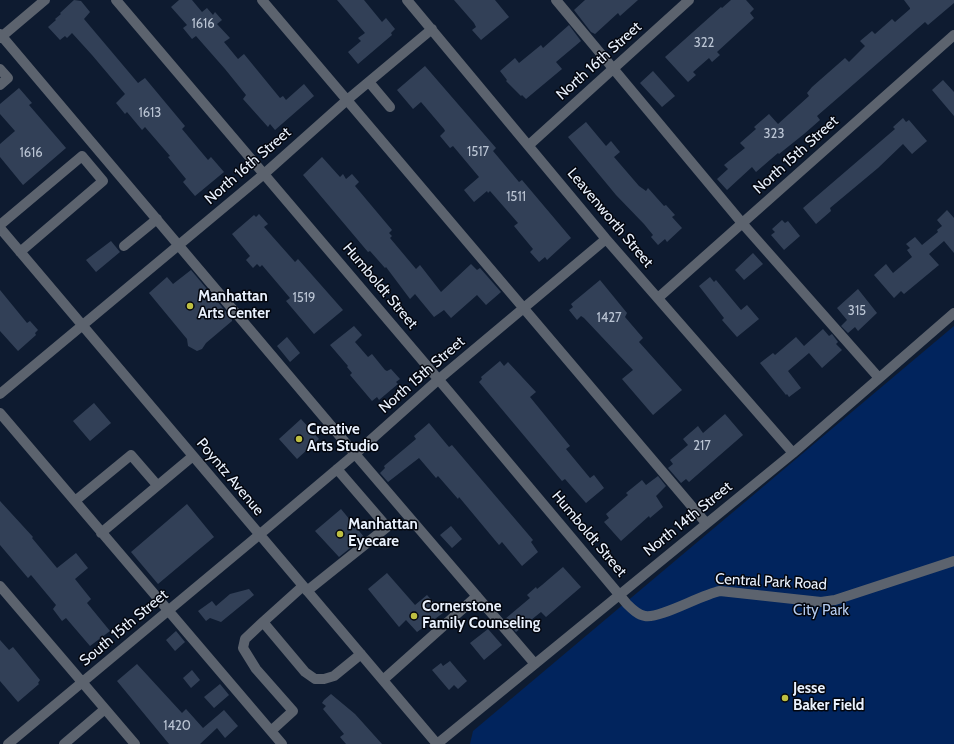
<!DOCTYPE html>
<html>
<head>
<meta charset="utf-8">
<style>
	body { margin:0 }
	canvas { display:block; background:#0e1b30 }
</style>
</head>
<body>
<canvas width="954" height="744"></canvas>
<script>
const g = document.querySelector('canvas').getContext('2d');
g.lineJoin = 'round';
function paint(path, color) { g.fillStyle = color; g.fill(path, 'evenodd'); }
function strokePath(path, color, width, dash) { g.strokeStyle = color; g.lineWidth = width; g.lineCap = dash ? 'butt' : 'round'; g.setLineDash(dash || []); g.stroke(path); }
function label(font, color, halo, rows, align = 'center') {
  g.font = font + ' Cabin,sans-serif'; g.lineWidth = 3; g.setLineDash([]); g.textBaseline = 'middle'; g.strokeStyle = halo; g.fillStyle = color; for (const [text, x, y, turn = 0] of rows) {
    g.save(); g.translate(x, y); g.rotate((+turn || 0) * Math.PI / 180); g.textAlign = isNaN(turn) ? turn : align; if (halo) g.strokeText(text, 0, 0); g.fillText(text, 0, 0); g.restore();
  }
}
paint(new Path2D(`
	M954 326V744H470L473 731Z`), '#01245d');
paint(new Path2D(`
	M74 0 81 1 90 12 84 19 138 83 145 78 185 126 182 129 208 160 211 157 224 172 195 196 183 182 186 179 168 157 170 156 145 127 142 130 127 112 125 114 116 103 125 94 92 55 72 33 67 38 65 36 60 40 48 27 56 20 55 19 61 14 60 13Z
	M179 0H192L202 12 207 8 213 15 215 12 222 20 217 24 230 38 224 42 238 59 244 54 280 98 283 96 286 100 304 84 314 96 275 130 270 124 268 127 243 99 246 95 225 69 196 36 192 39 183 28 187 25 171 7Z
	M337 0H364L382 22 386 18 395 29 391 33 392 35 358 64 348 52 361 41 358 38 365 33Z
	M454 0H495L509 17 481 40 472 30 476 27 474 23Z
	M585 0H638L620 16 618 13 595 34 591 32 574 10Z
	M731 0H746L754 9 750 13 754 18 717 52 720 55 712 62 709 58 693 72 696 75 688 82 665 57 721 7 722 8Z
	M904 0H954V3L928 25 925 22 847 90 817 116 820 120 804 134 779 154 778 153 756 172 752 167 727 190 717 179 728 169 724 165 745 148 740 143 756 129 754 127 769 114 778 124 809 96 807 93 812 87 845 58 849 62 865 46 860 41 872 31 875 34 892 19 895 22 910 9V8Z
	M569 25 581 41 556 62 562 69 526 99 522 95 521 96 506 81 507 80 500 71 515 58 519 63 541 45 543 48Z
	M425 66 496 148 493 151 519 182 522 180 571 238 547 260 545 257 539 262 530 252 533 249 514 226 518 223 490 191 488 193 487 191 474 202 464 190 479 177 453 146 450 148 440 136 445 131 444 129 421 102 413 109 397 90Z
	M653 71 675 96 662 107 640 83Z
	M943 80 954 92V116L932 90Z
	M19 88 32 103 29 105 66 148 23 185 0 157V144L15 131 0 114V104Z
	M903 118 906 122 909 120 927 141 912 154 903 144 878 168 830 208 831 211 816 224 803 208 895 129 893 127Z
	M586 122 606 146 611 141 620 152 614 157 639 186 646 191 648 188 664 206 666 205 675 215 672 217 682 228 667 242 665 239 658 245 651 237 653 235 644 224 616 195 568 137Z
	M322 157 340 177 343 174 346 179 352 174 359 182 355 186 392 230 389 233 392 236 390 238 416 269 420 265 441 292 471 264 477 270 480 268 501 292 486 305 477 295 451 318 444 310 434 317 415 294 410 299 386 267 385 268 370 251 368 252 303 175Z
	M947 210 954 218V253L944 241 929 254 939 265 904 294 901 291 894 298 874 275 886 264 893 273 912 257 907 250 910 248 906 244 915 237 922 245 938 232 937 230 942 226 937 220Z
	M259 214 268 224 264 227 295 262 298 259 343 310 314 334 286 301 290 298 262 265 260 267 257 264 253 268 246 260 250 256 232 234 254 215 256 217Z
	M782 220 785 223 788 221 800 236 784 250 771 235 775 232 772 229Z
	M111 241 120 252 96 272 86 260Z
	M753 253 763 264 744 280 735 270Z
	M191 270 232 319V321L206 343 202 349 197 351 188 346 187 339 149 293 167 277 173 284Z
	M710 277 714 282 716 280 741 310 747 305 759 319 737 337 722 320 724 318 699 286Z
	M600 280 627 313 625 317 643 338 639 342 682 390 653 415 622 379 633 370 584 318 581 316 577 320 569 310 573 307 571 304Z
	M858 289 877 313 858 331 855 327 848 333 841 326 847 320 837 308Z
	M0 290 27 323 30 321 38 330 35 333 36 335 18 351 0 331Z
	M354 326 362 335 355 342 368 357 372 354 385 370 387 371 391 369 400 379 396 382 398 384 379 400 377 397 372 401 350 375 352 373 347 367 348 366 330 345Z
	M823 329 829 336 832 334 838 342 836 344 842 350 822 368 809 353 788 371 801 388 789 397 787 394 786 395 760 363 773 353 775 355 796 337 804 346Z
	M287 337 300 353 290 362 277 346Z
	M500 361 504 366 508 362 536 392 530 397 570 446 566 449 590 478 594 475 604 488 586 503 565 479 562 481 479 382 482 379 481 377Z
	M94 403 111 423 90 441 73 421Z
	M725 414 743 435 689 482 686 479 681 483 668 468 673 464 670 460 688 445 683 439 698 426 703 433Z
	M301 419 319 439 297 459 279 439Z
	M429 423 449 447 452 445 533 540 531 542 538 552 522 566 502 542 499 545 459 497 458 499 438 476 436 478 419 458 388 482 380 473 385 468 384 466 416 439 414 436Z
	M658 476 666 486 656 496 663 507 650 518 649 516 621 541 604 522 609 518 606 514 628 495 626 493 642 480 646 485Z
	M0 501 33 537 32 538 57 568 76 553 88 568 75 579 91 599 87 603 110 631 90 646 66 618 62 621 53 609 56 605 31 575 28 578 0 545Z
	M187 504 214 537 158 584 131 552Z
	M341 509 364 537 339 557 315 531Z
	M451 526 462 539 452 548 440 535Z
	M563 567 581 587 546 617 541 612 516 632 505 619 530 598 527 595 536 587 537 589 542 585Z
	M387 573 415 605 427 595 443 613 417 632 406 620 399 627 368 589Z
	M249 589 254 595 221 622 210 618 206 621 198 611 212 601 216 606 230 594Z
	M488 629 502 645 484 660 470 643Z
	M176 631 185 642 175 651 166 640Z
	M0 640 9 650 13 647 40 680 38 683 39 684 18 702 0 681Z
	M450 661 467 681 458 689 454 685 449 690 432 670 441 663 443 666Z
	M137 664 182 713 186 709 203 728 224 710 238 726 225 738 217 728 200 744H169L117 681Z
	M192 670 200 680 191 688 183 678Z
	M220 684 229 695 214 708 204 697Z
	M331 694 355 714 382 744H346L340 737 344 734 323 709 326 706 322 703 324 700Z`), '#324057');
strokePath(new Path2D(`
	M116 0 450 393 627 604C632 609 638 615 645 616 660 619 700 595 720 591L821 602 835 600 954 561
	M262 0 706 523
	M407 0 606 239 793 453
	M556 0 742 223 879 378
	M0 34 355 454 535 664
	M0 38 45 0
	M0 69 8 78 0 85
	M369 82 390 107
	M529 145 689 0
	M0 225 82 156 103 181 20 252
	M0 228 437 744
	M124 246 157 219
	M658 298 954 35
	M0 394 264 174 347 100 432 29
	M0 413 282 744
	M75 501 131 455 157 485
	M101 533 193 456
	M0 586 135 744
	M303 586 263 622 305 672 315 679H324L334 676 361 654
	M307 591 387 527 337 469
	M263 622 245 639 243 648 256 669 293 711 271 731
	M383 680 477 596
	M8 744 259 535 355 454 439 379 606 239
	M64 744 105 709
	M437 744 793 453 954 313`), '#5c636e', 10);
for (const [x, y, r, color] of [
	[190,306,4,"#bebf42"],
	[299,439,4,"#bebf42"],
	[340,534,4,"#bebf42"],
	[414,616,4,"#bebf42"],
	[785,698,4,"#bebf42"]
]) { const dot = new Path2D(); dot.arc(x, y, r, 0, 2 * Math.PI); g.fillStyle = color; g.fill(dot); strokePath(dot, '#03060e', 1.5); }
label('13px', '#bbc5d4', null, [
	["1616",203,24],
	["322",704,43],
	["1613",150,113],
	["323",774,134],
	["1517",478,152],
	["1616",31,153],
	["1511",516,197],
	["1519",304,298],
	["315",857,311],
	["1427",609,318],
	["217",702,446],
	["1420",177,726]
]);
label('15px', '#e9f1fd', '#03060e', [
	["North 16th Street",599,61,-42],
	["North 15th Street",796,155,-42],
	["North 16th Street",248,166,-41],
	["Leavenworth Street",610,218,50],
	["Humboldt Street",380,286,50],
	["North 15th Street",422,375,-41],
	["Poyntz Avenue",230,477,50],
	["North 14th Street",688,519,-39],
	["Humboldt Street",589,534,50],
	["Central Park Road",771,582,3],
	["South 15th Street",124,628,-40]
]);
label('bold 15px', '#e9f1fd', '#03060e', [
	["Manhattan",198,297],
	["Arts Center",198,314],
	["Creative",307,430],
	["Arts Studio",307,447],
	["Manhattan",348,525],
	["Eyecare",348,542],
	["Cornerstone",422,607],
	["Family Counseling",422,624],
	["Jesse",793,689],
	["Baker Field",793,706]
], 'left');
label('15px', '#b3caee', '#03060e', [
	["City Park",821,611]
]);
</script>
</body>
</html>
